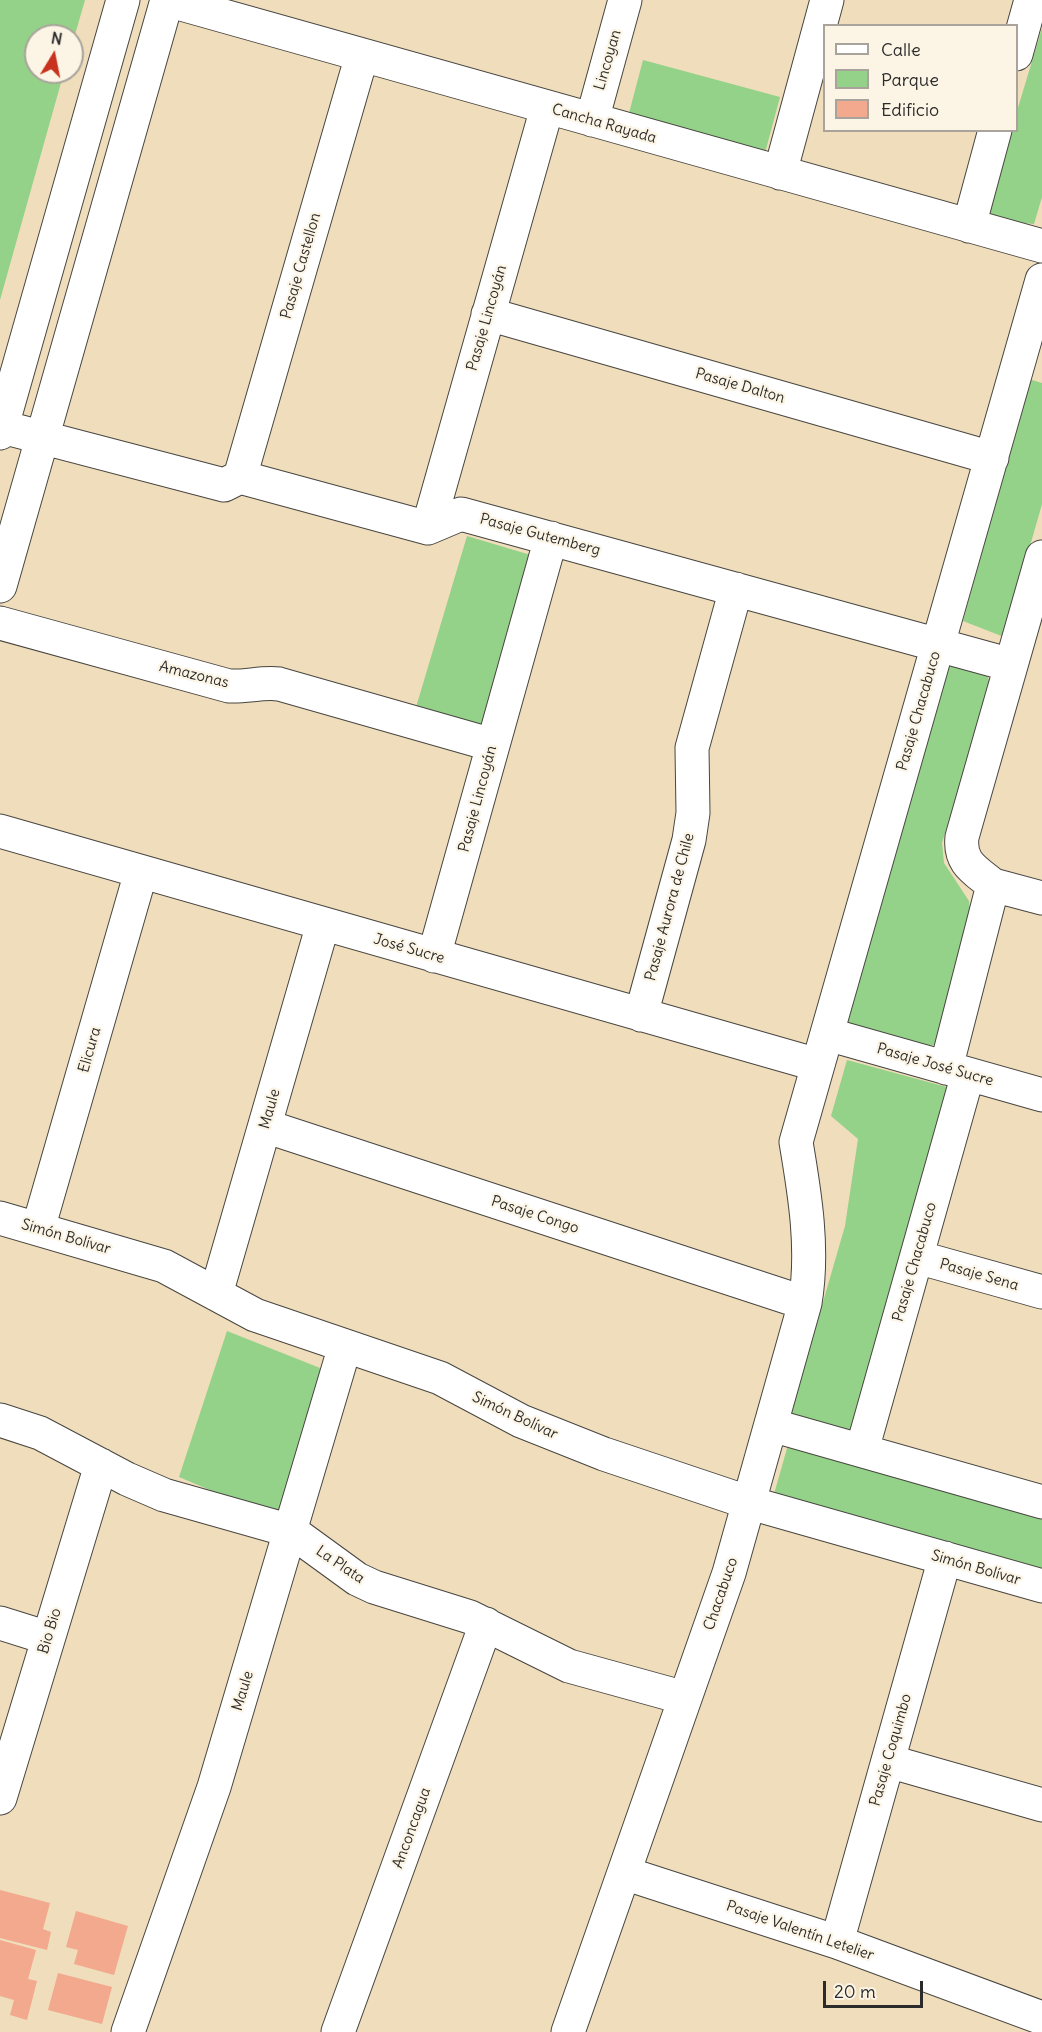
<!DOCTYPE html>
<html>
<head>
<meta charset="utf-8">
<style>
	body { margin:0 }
	#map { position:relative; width:1042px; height:2032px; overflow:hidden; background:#efddbb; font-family:Delius,sans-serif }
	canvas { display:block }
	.legend { position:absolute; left:823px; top:24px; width:195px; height:108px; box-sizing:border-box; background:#fcf5e5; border:2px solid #a8a49b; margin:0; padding:8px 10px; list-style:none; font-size:18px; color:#2b2b2b }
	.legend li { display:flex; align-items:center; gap:12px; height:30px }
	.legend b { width:30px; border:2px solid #a8a49b }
	.north { position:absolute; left:24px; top:24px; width:60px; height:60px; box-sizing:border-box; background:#fcf5e5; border:2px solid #a8a49b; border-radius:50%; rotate:10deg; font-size:16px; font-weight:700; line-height:24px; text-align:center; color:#2b2b2b }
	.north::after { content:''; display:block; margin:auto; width:21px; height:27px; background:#c8321e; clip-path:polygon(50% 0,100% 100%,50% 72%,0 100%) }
	.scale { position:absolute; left:823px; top:1981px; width:100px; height:27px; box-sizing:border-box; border:3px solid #2b2b2b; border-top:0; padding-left:8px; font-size:18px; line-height:21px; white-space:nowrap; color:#2b2b2b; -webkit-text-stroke:4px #fcf5e5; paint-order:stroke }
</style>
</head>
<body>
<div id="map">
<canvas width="1042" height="2032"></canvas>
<ul class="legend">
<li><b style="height:8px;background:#fff"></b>Calle</li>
<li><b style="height:16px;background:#93d288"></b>Parque</li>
<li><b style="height:16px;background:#f2a98e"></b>Edificio</li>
</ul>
<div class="north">N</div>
<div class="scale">20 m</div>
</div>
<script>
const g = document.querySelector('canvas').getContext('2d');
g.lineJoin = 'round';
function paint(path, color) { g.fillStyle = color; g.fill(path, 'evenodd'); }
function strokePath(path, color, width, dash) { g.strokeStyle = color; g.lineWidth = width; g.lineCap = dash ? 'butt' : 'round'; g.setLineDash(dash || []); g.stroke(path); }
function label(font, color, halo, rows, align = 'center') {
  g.font = font + ' Delius,sans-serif'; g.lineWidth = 4.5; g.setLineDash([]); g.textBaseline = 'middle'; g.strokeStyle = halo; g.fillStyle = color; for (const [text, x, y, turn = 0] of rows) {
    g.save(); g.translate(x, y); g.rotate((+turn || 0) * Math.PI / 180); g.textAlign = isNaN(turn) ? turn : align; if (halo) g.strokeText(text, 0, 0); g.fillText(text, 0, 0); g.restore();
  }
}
paint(new Path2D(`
	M0 0H85L72 45V36H36V72H64L0 300Z
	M1042 28V197L1034 224 983 219 1011 131 1016 130 1017 111Z
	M643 60 780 97 765 153 628 117Z
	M1029 379 1042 383V504L1004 637 963 621Z
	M467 536 534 556 482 734 414 714Z
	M950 662 987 675 990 683 942 843 944 863 969 901 970 913 936 1044 922 1049 846 1030 842 1015Z
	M847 1060 954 1089 854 1432 790 1416 845 1226 858 1139 831 1116Z
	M227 1331 325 1370 283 1521 179 1477Z
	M788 1445 1042 1518V1570L774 1494Z`), '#93d288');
paint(new Path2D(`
	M0 1890 50 1903 43 1929 51 1932 47 1950 0 1938Z
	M76 1911 128 1926 114 1975 74 1964 78 1950 66 1947Z
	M0 1940 36 1950 28 1979 37 1981 27 2020 10 2015 14 2000 0 1996Z
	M58 1973 112 1987 102 2024 48 2010Z`), '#f2a98e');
const minor = new Path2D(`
	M167 0 1042 246
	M1016 54 1031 0
	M592 120 625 0
	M780 173 827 0
	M969 226 995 130
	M488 314 992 458
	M2 427 224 485 240 477 428 528 461 514 1011 665
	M0 433 123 0
	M240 477 362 55
	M428 528 547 108
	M0 586 167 0
	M0 623 229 686C246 687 262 682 279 684L493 745
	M0 831 818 1065
	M993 885 1042 898
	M434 956 551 538
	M641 1015 689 840 693 813 692 748 736 589
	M827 1034 1042 1095
	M946 1068 993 885C975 870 959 863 962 837L1042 557
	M265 1126 805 1303
	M0 1218 164 1266 255 1315 440 1378 521 1421 604 1454 750 1503 1042 1586
	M38 1229 141 872
	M917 1257 1042 1292
	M216 1294 323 924
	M0 1420 40 1433 127 1479 164 1495 291 1531 357 1579 374 1587 470 1617 569 1666 685 1698
	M771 1425 1042 1502
	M862 1450 968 1074
	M0 1623 48 1638
	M888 1761 1042 1805
	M0 1798 101 1465
	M624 1873 837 1942 1042 2018
	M837 1942 945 1558
	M128 2032 214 1787 345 1346
	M338 2032 486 1624
	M568 2032 729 1573 805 1303C814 1250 805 1195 796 1142L1042 280`);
strokePath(minor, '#484641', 35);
strokePath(minor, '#fff', 33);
label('15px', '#2b2b2b', '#fcf5e5', [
	["Lincoyan",608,60,-74],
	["Cancha Rayada",604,124,16],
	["Pasaje Castellon",301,266,-74],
	["Pasaje Lincoyán",487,318,-74],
	["Pasaje Dalton",740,386,16],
	["Pasaje Gutemberg",540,535,15],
	["Amazonas",194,675,14],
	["Pasaje Chacabuco",919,711,-74],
	["Pasaje Lincoyán",478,799,-75],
	["Pasaje Aurora de Chile",670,907,-75],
	["José Sucre",409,949,16],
	["Elicura",90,1050,-74],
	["Pasaje José Sucre",935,1065,16],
	["Maule",270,1109,-74],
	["Pasaje Congo",535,1215,18],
	["Simón Bolívar",66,1237,16],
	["Pasaje Chacabuco",915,1262,-74],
	["Pasaje Sena",979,1275,16],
	["Simón Bolívar",515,1416,25],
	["La Plata",340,1565,34],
	["Simón Bolívar",976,1568,16],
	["Chacabuco",721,1594,-71],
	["Bio Bio",50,1631,-73],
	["Maule",243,1691,-73],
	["Pasaje Coquimbo",891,1750,-74],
	["Anconcagua",412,1828,-70],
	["Pasaje Valentín Letelier",800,1931,19]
]);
</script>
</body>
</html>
